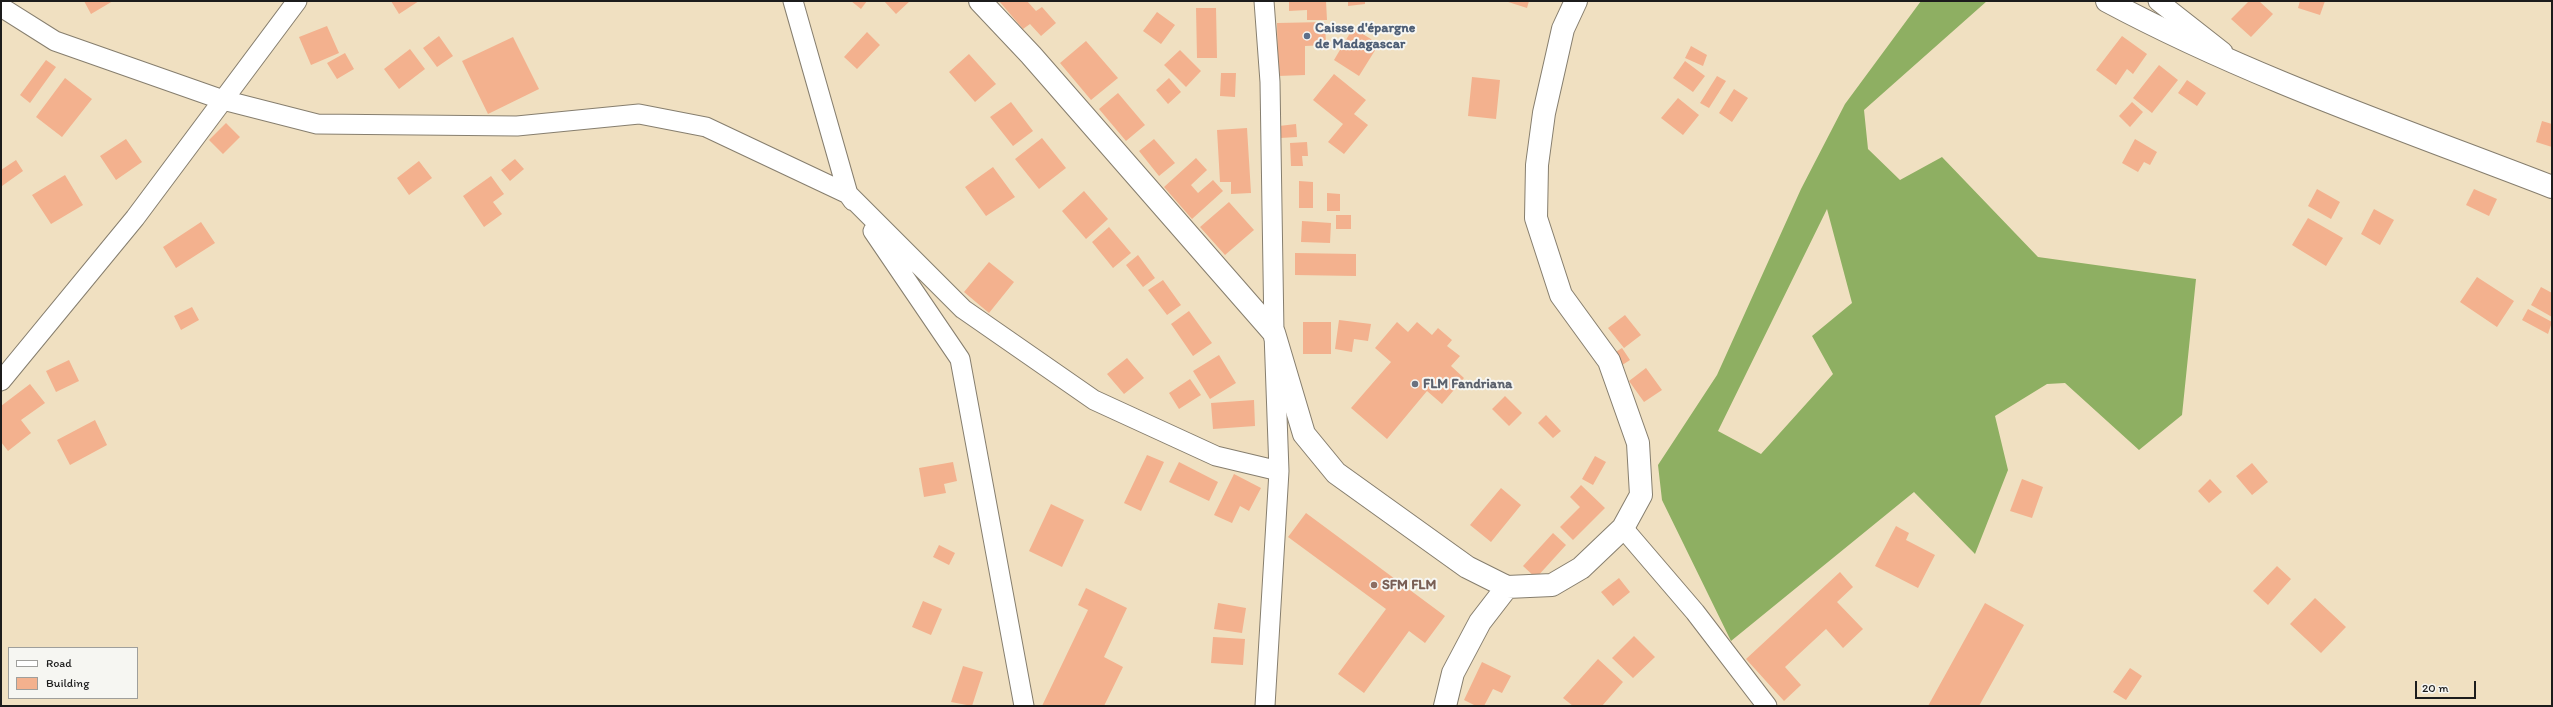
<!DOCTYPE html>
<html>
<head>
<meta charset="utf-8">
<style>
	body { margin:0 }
	#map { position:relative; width:2553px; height:707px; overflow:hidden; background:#f0e0c1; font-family:Itim,sans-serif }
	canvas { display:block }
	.frame { position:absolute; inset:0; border:2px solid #1c1c1c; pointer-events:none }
	.legend { position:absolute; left:8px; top:647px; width:130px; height:52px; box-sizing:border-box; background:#f6f6f2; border:1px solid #9f9f9c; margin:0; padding:5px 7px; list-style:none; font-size:12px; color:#1c1c1c }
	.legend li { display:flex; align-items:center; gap:8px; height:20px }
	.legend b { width:20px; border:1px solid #9f9f9c }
	.scale { position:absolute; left:2415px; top:681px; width:61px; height:18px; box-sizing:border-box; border:2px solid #1c1c1c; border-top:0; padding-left:5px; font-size:12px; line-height:14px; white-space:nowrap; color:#1c1c1c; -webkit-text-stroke:3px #f6f6f2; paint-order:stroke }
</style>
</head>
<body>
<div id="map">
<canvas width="2553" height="707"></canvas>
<div class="frame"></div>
<ul class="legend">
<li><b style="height:5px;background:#fff"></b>Road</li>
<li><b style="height:11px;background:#f3b18e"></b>Building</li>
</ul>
<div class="scale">20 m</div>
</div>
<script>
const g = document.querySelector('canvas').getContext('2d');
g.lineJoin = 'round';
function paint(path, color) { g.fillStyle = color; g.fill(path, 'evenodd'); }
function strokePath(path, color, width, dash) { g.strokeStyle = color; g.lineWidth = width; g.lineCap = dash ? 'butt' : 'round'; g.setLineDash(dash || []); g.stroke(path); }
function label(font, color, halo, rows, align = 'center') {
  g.font = font + ' Itim,sans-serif'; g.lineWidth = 4; g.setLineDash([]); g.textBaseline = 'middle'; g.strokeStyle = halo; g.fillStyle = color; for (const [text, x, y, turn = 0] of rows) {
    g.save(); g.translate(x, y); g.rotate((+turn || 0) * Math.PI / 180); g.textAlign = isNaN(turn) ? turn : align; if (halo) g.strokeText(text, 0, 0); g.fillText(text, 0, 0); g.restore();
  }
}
paint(new Path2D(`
	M1921 1H1987L1864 110 1868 149 1900 180 1942 157 2038 257 2196 279 2182 415 2139 450 2065 383 2047 384 1995 416 2008 470 1975 554 1914 492 1731 641 1662 500 1658 465 1717 375 1801 189 1845 104ZM1827 209 1852 303 1812 336 1833 374 1761 454 1718 431Z`), '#8eaf62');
paint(new Path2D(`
	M84 1H113L91 14Z
	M391 1H419L399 14Z
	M851 1H867L861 9Z
	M884 1H910L896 14Z
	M999 1H1027L1036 11 1042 7 1056 23 1041 36 1030 24 1023 29Z
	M1289 1H1326L1327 20H1307V10L1289 11Z
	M1348 1H1365V4L1348 6Z
	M1505 1H1529L1527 8Z
	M2249 1H2259L2273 14 2251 37 2231 19Z
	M2300 1H2325L2320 15 2298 8Z
	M1196 8H1216L1217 58H1197Z
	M1157 12 1175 25 1161 44 1143 31Z
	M1325 22 1326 45 1305 46V75L1278 76 1277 23Z
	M327 26 339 53 311 65 299 37Z
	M1353 28 1379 44 1359 76 1334 60Z
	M867 32 880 45 857 69 844 57Z
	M439 36 453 56 437 67 423 48Z
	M2122 36 2147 54 2133 74 2127 69 2116 85 2096 70Z
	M513 37 539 89 488 114 462 61Z
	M1086 41 1118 78 1091 100 1060 63Z
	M1691 46 1707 55 1703 66 1685 58Z
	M410 49 425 69 399 89 384 69Z
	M1180 50 1201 71 1186 87 1164 65Z
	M345 53 354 69 337 79 327 63Z
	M969 54 996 84 975 102 949 72Z
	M46 60 56 67 30 103 20 95Z
	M1685 61 1705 76 1693 92 1673 78Z
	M2159 65 2178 80 2152 113 2133 98Z
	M1221 73H1236L1235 97 1220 96Z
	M1334 74 1366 100 1354 114 1368 125 1344 154 1328 142 1343 124 1313 100Z
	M1717 76 1726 81 1709 108 1700 103Z
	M1472 77 1500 80 1496 119 1468 116Z
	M65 78 92 99 62 137 36 117Z
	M1169 78 1181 92 1168 104 1156 90Z
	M2187 80 2206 93 2197 106 2178 93Z
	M1734 89 1748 98 1732 122 1719 113Z
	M1118 93 1145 125 1126 141 1099 109Z
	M1678 98 1699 115 1683 135 1661 118Z
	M1011 102 1033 131 1013 146 990 117Z
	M2132 102 2143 112 2130 127 2119 116Z
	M2542 121 2552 124V147L2536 142Z
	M226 123 240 137 223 154 209 140Z
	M1296 124 1297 137 1280 138 1279 126Z
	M1247 128 1251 193 1231 194V182H1220L1217 130Z
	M1042 138 1066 168 1039 189 1015 159Z
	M126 139 142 162 116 180 100 156Z
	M1154 139 1175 163 1159 176 1139 151Z
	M2135 139 2157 152 2150 165 2144 162 2138 172 2122 163Z
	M1307 142 1308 156H1302L1303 166H1291L1290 143Z
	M1196 158 1207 170 1191 185 1198 193 1213 180 1223 191 1192 219 1164 187Z
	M515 159 524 169 510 181 501 170Z
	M16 160 23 171 2 186 1 170Z
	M419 161 432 178 409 195 397 178Z
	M993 167 1015 197 986 216 965 187Z
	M65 175 83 205 51 224 32 195Z
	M491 176 504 194 493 202 502 214 484 227 463 196Z
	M1299 181 1313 182V208H1299Z
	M2317 189 2340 202 2331 219 2308 206Z
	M2474 189 2497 199 2489 216 2466 205Z
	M1084 191 1108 219 1086 239 1062 211Z
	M1327 193 1340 194V211H1327Z
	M1229 202 1254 230 1225 255 1200 227Z
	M2374 209 2394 220 2380 245 2361 234Z
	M1336 215H1351V229H1336Z
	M2308 218 2343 238 2326 266 2292 245Z
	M1302 221 1331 223 1330 243 1301 242Z
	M201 222 215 243 176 268 163 247Z
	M1109 227 1131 253 1113 268 1092 242Z
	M1295 253 1356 254V276L1295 275Z
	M1138 255 1155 278 1143 287 1126 265Z
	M989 262 1014 282 989 313 964 292Z
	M2477 277 2514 301 2497 327 2460 302Z
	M1163 280 1181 305 1167 315 1148 290Z
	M2541 287 2552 293V317L2531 305Z
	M192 307 199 320 181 330 174 316Z
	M2528 309 2552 322 2548 334 2522 320Z
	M1189 311 1212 343 1193 356 1171 324Z
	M1625 315 1641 335 1624 348 1608 328Z
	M1339 320 1371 324 1368 341 1354 339 1352 352 1335 349Z
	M1303 322H1331V354H1303Z
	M1397 322 1408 332 1417 322 1432 335 1438 328 1452 340 1447 346 1460 356 1451 366 1464 378 1442 404 1427 391 1387 439 1351 408 1391 362 1375 348Z
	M1622 348 1630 360 1616 369 1608 357Z
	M1219 355 1236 383 1210 399 1193 371Z
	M1127 358 1144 378 1124 394 1107 374Z
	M69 360 79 381 56 392 46 371Z
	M1646 368 1662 390 1644 402 1629 381Z
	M1190 379 1201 395 1179 409 1169 393Z
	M30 384 45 403 21 420 31 433 8 451 1 442V406Z
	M1505 396 1522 413 1509 426 1492 409Z
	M1254 400 1255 426 1213 429 1211 403Z
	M1546 415 1561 431 1553 438 1538 423Z
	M95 420 107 445 70 465 57 440Z
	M1147 455 1164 462 1141 511 1124 503Z
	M1595 456 1606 462 1593 485 1582 479Z
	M953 462 957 481 944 484 946 493 924 497 919 468Z
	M1179 462 1218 482 1209 501 1169 482Z
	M2252 463 2268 482 2252 495 2236 476Z
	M1234 474 1261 488 1249 511 1240 506 1232 523 1214 515Z
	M2022 479 2043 487 2032 518 2010 511Z
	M2210 479 2222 492 2209 503 2198 491Z
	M1581 485 1605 508 1573 540 1560 527 1580 507 1570 497Z
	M1501 488 1521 505 1491 542 1470 525Z
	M1051 504 1084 520 1062 567 1029 551Z
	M1306 513 1445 616 1425 643 1409 631 1364 693 1338 674 1386 609 1288 537Z
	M1896 526 1909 533 1906 540 1935 555 1918 588 1875 566Z
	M1553 533 1566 545 1536 578 1523 566Z
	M939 545 955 553 949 565 933 557Z
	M2277 566 2291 579 2268 605 2253 591Z
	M1840 572 1853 587 1837 602 1863 629 1843 648 1826 629 1785 667 1801 685 1784 701 1746 659Z
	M1619 578 1630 592 1613 606 1601 592Z
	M1086 588 1127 608 1104 657 1123 667 1104 706H1042L1088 610 1078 605Z
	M2315 598 2346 627 2321 653 2290 624Z
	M923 601 942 609 931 635 912 627Z
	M1218 603 1246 608 1242 633 1214 629Z
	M1985 603 2024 625 1979 706H1928Z
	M1634 636 1655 657 1633 678 1612 658Z
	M1213 637 1245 639 1243 665 1211 663Z
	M1598 659 1623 682 1602 706H1573L1563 698Z
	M1482 662 1511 676 1502 693 1493 689 1484 706H1476L1464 700Z
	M963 666 983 672 972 706 951 702Z
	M2130 668 2142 676 2126 700 2113 692Z`), '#f3b18e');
const street = new Path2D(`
	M793 1 848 194 853 201
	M1264 1 1270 82 1274 333 1279 471 1265 706
	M2158 1 2223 52
	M1 7 55 41 223 100 317 124 517 126 639 114 706 127 848 194 963 309 1094 400 1216 456 1279 471
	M873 231 960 359 1024 706
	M1 381 135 218 297 1
	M1623 528 1695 612 1767 706`);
const secondary = new Path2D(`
	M980 1 1031 55 1274 333 1304 434 1336 473 1467 567 1507 587 1552 585 1581 568 1623 528 1641 495 1638 443 1609 361 1561 295 1536 218 1537 165 1544 113 1563 29 1576 1
	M2107 1C2249 77 2402 129 2552 187
	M1445 706 1453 673 1480 622 1507 587`);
strokePath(street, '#867e6e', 21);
strokePath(secondary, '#867e6e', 24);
strokePath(street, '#fff', 19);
strokePath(secondary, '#fff', 22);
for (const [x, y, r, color] of [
	[1307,36,4,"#5c6f8a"],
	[1415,384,4,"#6b7280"],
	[1374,585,4,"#8d6e63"]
]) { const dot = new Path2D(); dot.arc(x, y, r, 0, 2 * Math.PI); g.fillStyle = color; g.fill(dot); strokePath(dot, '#f6f6f2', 1.5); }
label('bold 14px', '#4e5e75', '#f6f6f2', [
	["Caisse d'épargne",1315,28],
	["de Madagascar",1315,44]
], 'left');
label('bold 14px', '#5b616d', '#f6f6f2', [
	["FLM Fandriana",1423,384]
], 'left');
label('bold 14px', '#785e54', '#f6f6f2', [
	["SFM FLM",1382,585]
], 'left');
</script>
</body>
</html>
